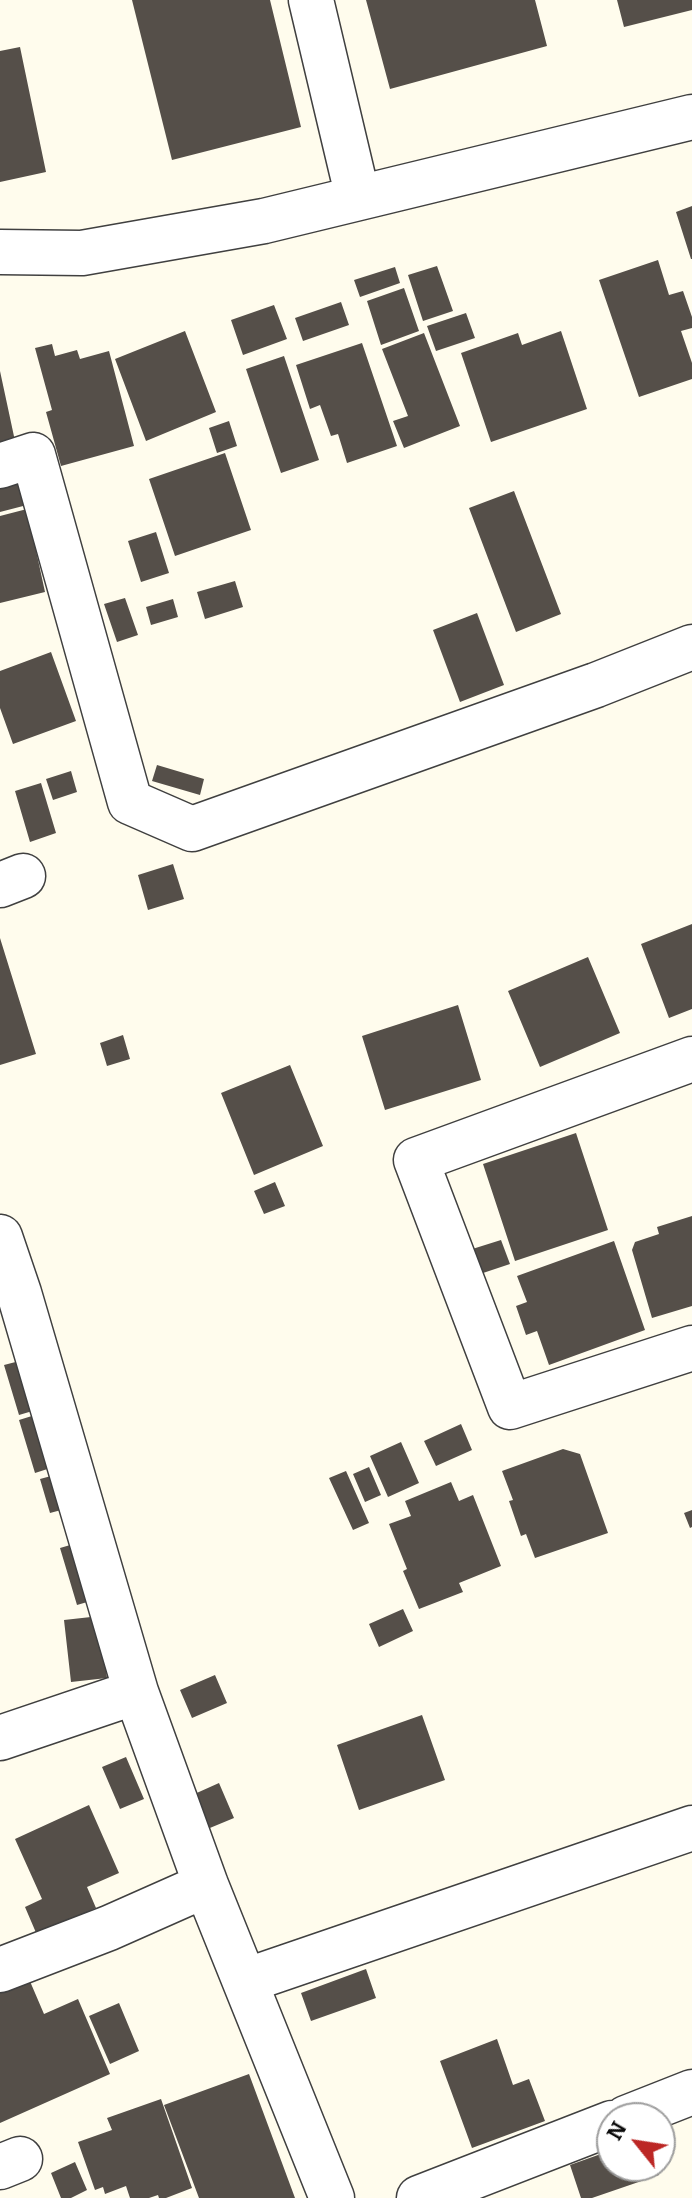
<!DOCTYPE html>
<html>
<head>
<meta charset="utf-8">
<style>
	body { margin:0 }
	#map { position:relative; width:692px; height:2198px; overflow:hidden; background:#fffced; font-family:Bitter,serif }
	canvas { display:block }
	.north { position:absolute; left:596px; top:2102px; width:80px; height:80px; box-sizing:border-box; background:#fff; border:2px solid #9e9e9e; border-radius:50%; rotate:300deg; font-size:22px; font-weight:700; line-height:32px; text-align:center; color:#0d0d0d }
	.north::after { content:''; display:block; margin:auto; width:28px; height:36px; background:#bc2725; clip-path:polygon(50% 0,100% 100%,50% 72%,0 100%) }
</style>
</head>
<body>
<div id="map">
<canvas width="692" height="2198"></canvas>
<div class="north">N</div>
</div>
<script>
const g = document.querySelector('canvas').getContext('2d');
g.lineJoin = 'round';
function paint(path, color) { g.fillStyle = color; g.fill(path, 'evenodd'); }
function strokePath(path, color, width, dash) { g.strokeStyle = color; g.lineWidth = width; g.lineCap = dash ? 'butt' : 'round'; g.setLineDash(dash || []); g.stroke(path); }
paint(new Path2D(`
	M132 0H270L301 127 172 160Z
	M366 0H535L547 46 390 89Z
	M617 0H692V10L624 27Z
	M20 47 46 172 0 182V51Z
	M692 206V259H691L676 212Z
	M658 260 669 295 683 291 692 317V328L681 331 692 363V379L639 397 599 280Z
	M437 266 453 311 423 321 408 275Z
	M395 267 400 283 360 297 354 280Z
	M404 288 419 331 381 345 367 301Z
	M341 302 349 325 303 341 295 318Z
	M274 305 287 339 243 355 231 320Z
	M466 313 475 338 436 351 427 326Z
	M185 331 216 412 146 441 115 359Z
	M561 331 587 409 491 442 461 353 518 333 522 345Z
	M424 333 460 426 404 448 393 421 408 416 382 349Z
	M362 343 397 446 347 463 338 434 331 436 320 405 310 409 296 365Z
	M52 344 55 356 77 350 80 359 109 351 134 446 61 466 46 412 52 410 35 348Z
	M284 356 319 460 281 473 246 369Z
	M0 371 15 441 0 444Z
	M229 421 237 446 217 453 209 428Z
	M225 453 251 530 175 556 149 479Z
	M18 470 27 505 0 512V475Z
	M514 491 561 614 516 632 469 508Z
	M27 509 45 592 0 603V516Z
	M156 532 169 573 141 582 128 541Z
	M235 581 243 607 205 619 197 592Z
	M125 598 138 635 117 642 104 604Z
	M173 599 178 617 151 625 146 607Z
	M477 613 504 685 460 702 433 630Z
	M51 652 76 721 13 744 0 708V671Z
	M157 765 204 779 200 795 152 781Z
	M71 771 77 792 53 800 46 779Z
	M41 783 56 833 30 842 15 791Z
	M173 864 184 899 148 910 138 875Z
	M692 924V1009L669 1018 641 944Z
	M0 938 36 1054 0 1065Z
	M588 957 620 1033 540 1067 508 991Z
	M458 1005 481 1080 385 1110 362 1036Z
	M123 1035 130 1059 107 1066 100 1043Z
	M290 1065 323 1146 254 1175 221 1093Z
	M576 1133 608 1230 515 1261 483 1164Z
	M275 1182 285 1206 264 1214 254 1191Z
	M692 1216V1306L652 1318 632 1250 635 1242 659 1234 657 1227Z
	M501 1240 510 1264 474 1276 466 1251Z
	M614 1241 645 1330 549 1365 537 1331 526 1335 516 1306 527 1302 517 1276Z
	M31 1358 46 1407 19 1415 4 1365Z
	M48 1411 63 1464 35 1473 19 1420Z
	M461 1424 472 1450 436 1466 424 1441Z
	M401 1442 419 1483 388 1497 370 1456Z
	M563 1449 580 1454 608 1533 535 1558 526 1534 521 1536 509 1501 513 1500 502 1471Z
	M369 1467 381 1495 365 1502 353 1474Z
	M346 1471 369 1523 353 1530 329 1478Z
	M66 1472 76 1506 50 1513 40 1479Z
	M451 1482 459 1501 473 1495 501 1566 459 1583 463 1592 419 1609 403 1571 407 1569 389 1524 411 1516 405 1501Z
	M692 1510V1527L690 1528 684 1513Z
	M84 1541 101 1598 77 1605 60 1548Z
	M403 1609 413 1631 379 1647 369 1624Z
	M100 1616 107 1678 71 1682 64 1620Z
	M215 1675 227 1703 192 1718 180 1690Z
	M422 1715 445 1780 359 1810 337 1745Z
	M126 1757 144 1799 120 1809 102 1767Z
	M219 1783 234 1818 205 1830 190 1796Z
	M89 1805 119 1873 87 1887 96 1908 37 1935 25 1907 42 1899 15 1839Z
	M366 1969 376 1998 311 2021 301 1993Z
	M29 1979 44 2014 78 1999 110 2074 0 2123V1992Z
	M119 2003 139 2051 110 2064 89 2016Z
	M497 2039 513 2085 529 2079 545 2121 472 2148 440 2061Z
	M249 2074 295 2198H199L164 2105Z
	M161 2099 192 2188 166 2198H159L158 2195 149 2198H130L126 2186 105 2194 103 2187 95 2190 78 2142 112 2130 107 2118Z
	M612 2150V2166H656L659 2175 592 2198H581L570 2165Z
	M75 2162 87 2190 71 2198H61L51 2173Z`), '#554f49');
const minor = new Path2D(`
	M311 0 358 198
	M0 252 82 253 264 221 692 117
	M0 466 33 455 130 802 192 829 596 685 692 647
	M0 885 23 876
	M692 1059 416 1160 510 1407 692 1348
	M0 1237 19 1293 136 1692
	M0 1738 136 1692 206 1885 332 2198
	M0 1970 109 1928 206 1885
	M245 1981 692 1828
	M626 2118 692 2092
	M0 2167 20 2159
	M419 2198 612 2123`);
strokePath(minor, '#404040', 47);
strokePath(minor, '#fff', 44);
</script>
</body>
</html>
